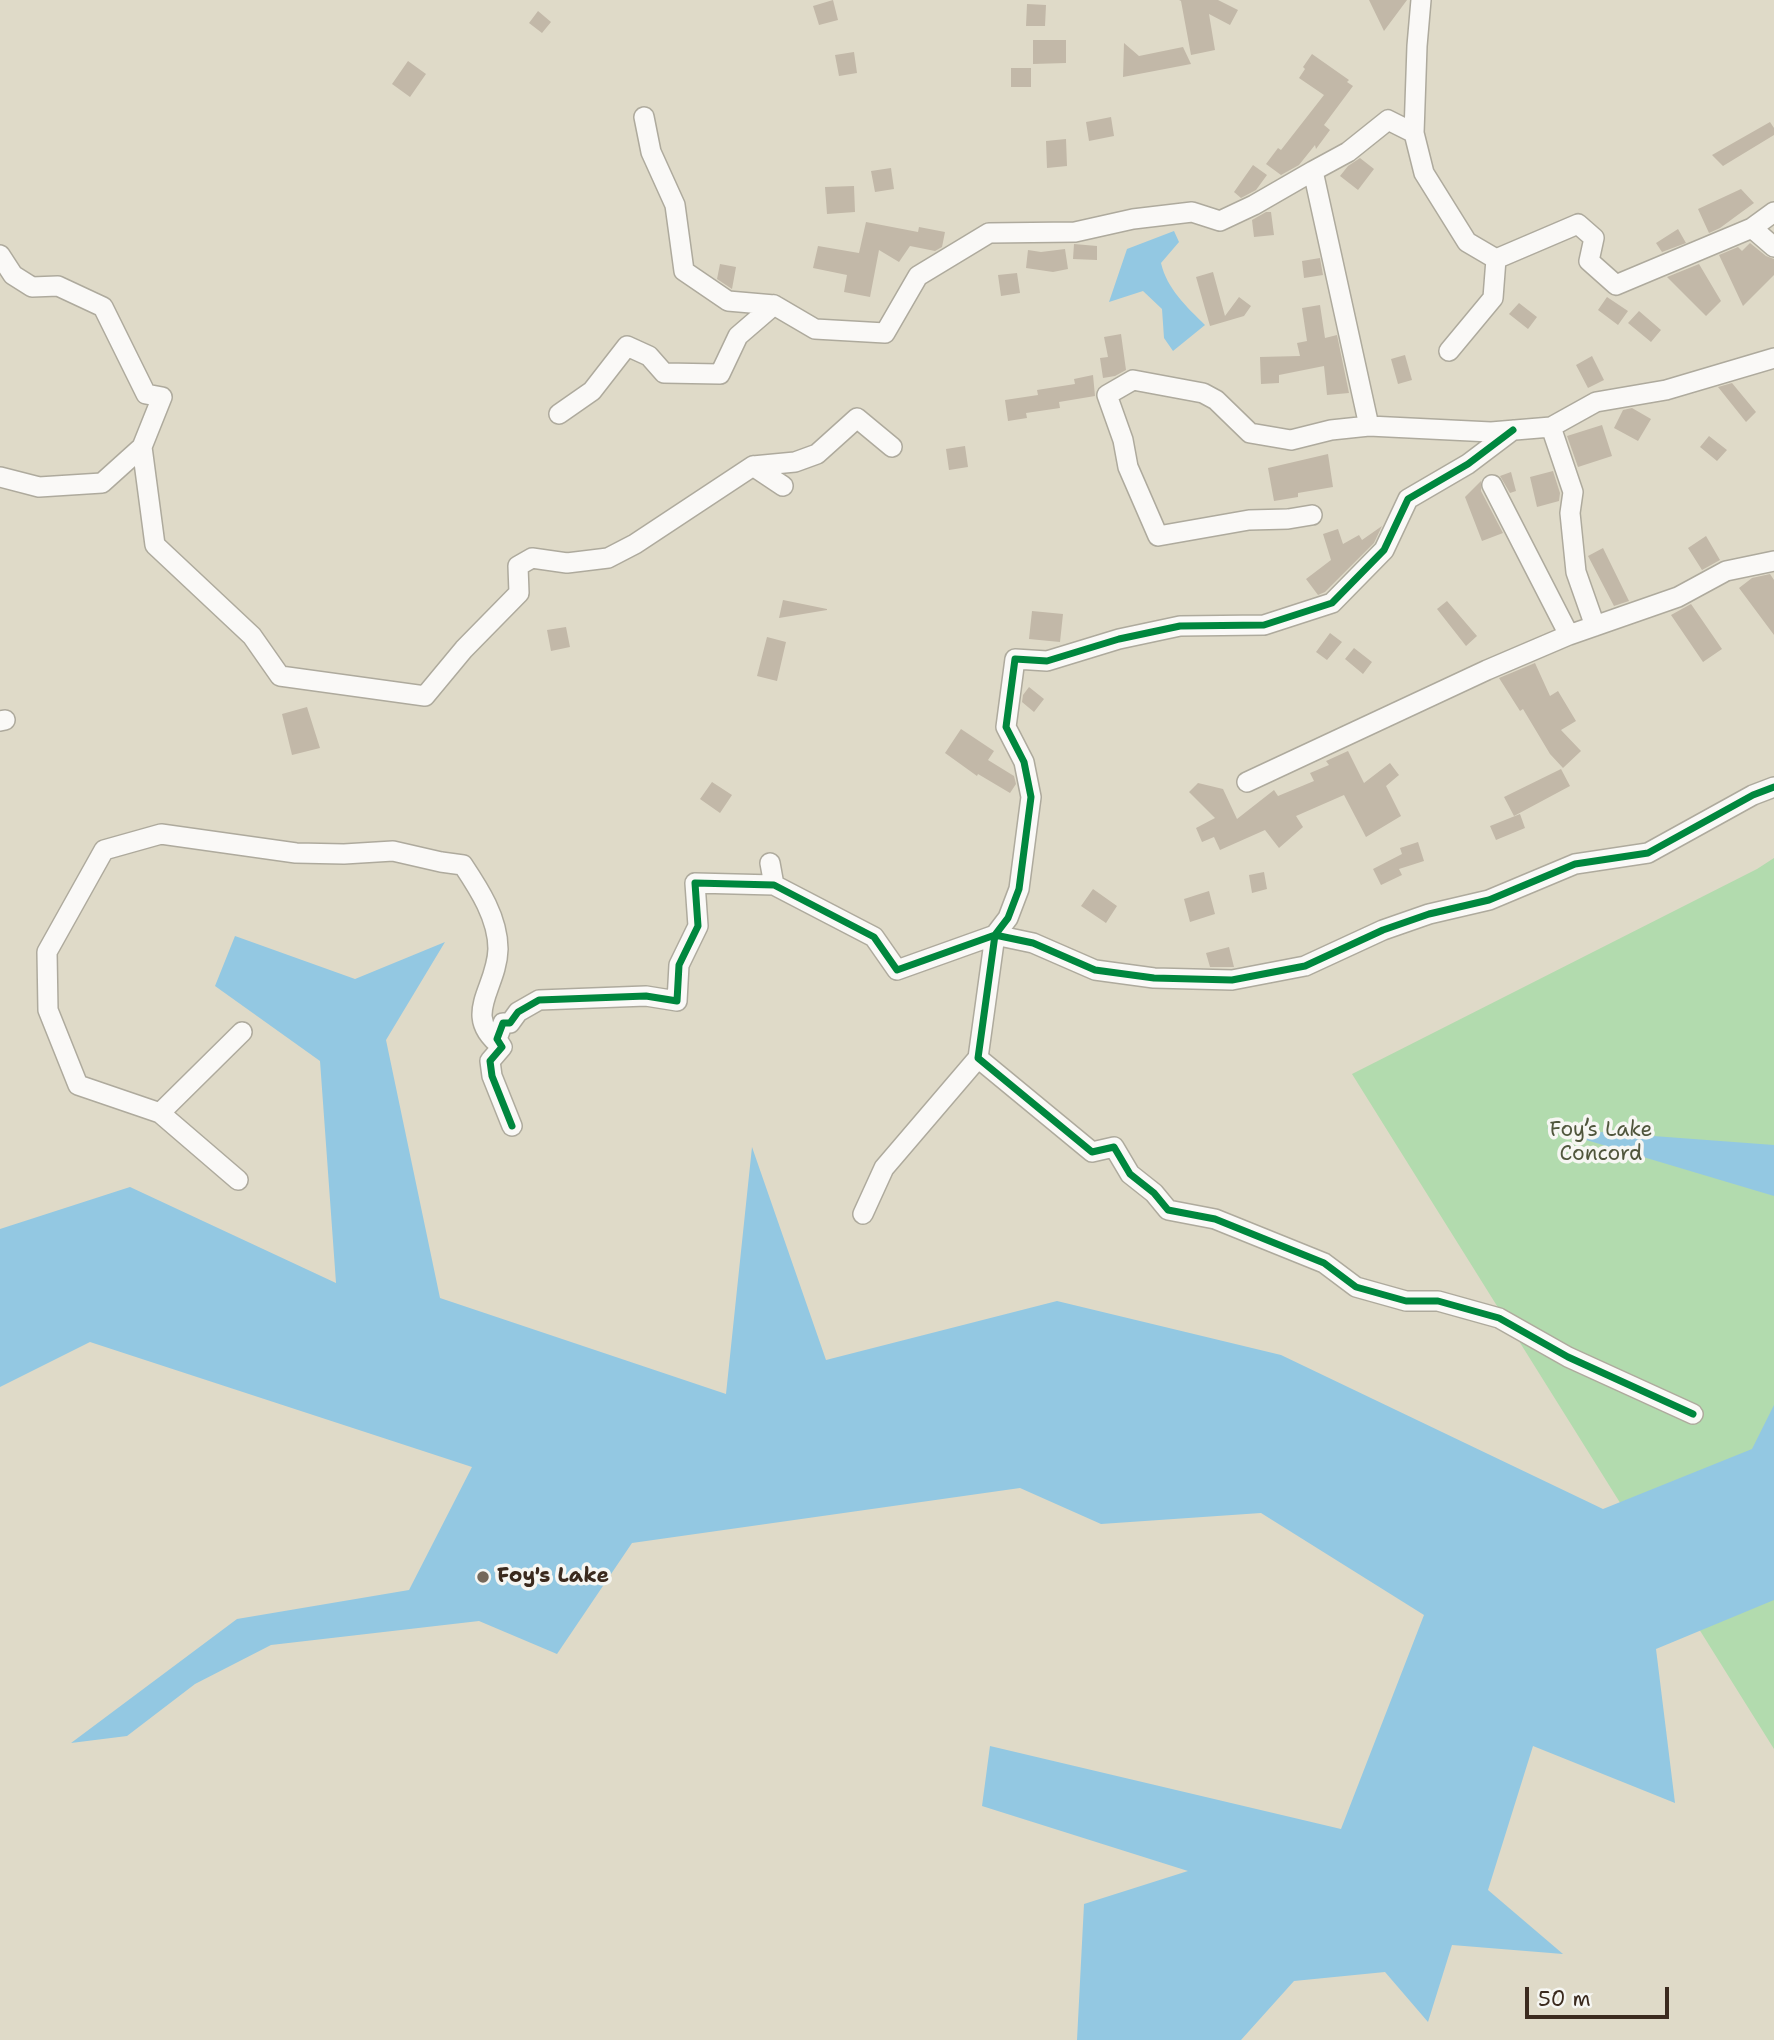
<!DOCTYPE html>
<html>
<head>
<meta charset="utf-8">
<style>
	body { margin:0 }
	#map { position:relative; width:1774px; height:2040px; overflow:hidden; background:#dfdac8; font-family:"Shantell Sans",sans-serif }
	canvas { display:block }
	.scale { position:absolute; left:1525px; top:1987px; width:144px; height:32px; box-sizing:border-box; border:4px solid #3b2a1e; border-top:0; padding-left:9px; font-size:21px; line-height:24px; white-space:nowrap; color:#3b2a1e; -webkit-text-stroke:5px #f6f6f2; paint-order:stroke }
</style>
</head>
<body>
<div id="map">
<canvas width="1774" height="2040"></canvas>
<div class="scale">50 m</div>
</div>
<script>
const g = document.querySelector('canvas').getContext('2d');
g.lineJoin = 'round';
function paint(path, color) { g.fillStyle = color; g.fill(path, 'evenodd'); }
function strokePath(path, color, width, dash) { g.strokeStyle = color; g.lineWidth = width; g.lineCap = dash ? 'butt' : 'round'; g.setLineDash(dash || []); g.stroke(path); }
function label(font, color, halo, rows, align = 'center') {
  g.font = font + ' "Shantell Sans",sans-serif'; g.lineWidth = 7; g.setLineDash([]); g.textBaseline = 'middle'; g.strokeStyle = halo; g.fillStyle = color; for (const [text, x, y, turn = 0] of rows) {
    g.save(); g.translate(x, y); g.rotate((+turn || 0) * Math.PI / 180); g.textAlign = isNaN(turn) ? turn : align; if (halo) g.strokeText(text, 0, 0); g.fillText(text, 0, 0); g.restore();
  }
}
paint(new Path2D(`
	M1774 858V1749L1352 1074 1757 869Z`), '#b2dbae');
paint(new Path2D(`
	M1174 231 1179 242 1161 263C1167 289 1187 307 1205 325L1173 351 1164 338 1162 309 1143 291 1109 302 1127 249Z
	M235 936 355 979 445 942 386 1040 440 1298 726 1394 752 1147 826 1360 1057 1301 1281 1355 1603 1509 1752 1449 1774 1405V1600L1656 1649 1675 1803 1533 1746 1488 1890 1563 1954 1452 1945 1428 2022 1385 1972 1294 1981 1241 2040H1077L1084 1904 1188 1871 982 1806 990 1746 1341 1829 1424 1615 1261 1513 1101 1524 1020 1488 632 1543 557 1654 479 1621 271 1645 195 1684 127 1736 71 1743 237 1619 409 1590 472 1467 90 1342 0 1387V1229L130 1187 336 1283 320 1061 215 986Z
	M1546 1128 1774 1145V1196Z`), '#93c8e2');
paint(new Path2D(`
	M833 0 838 20 819 25 813 6Z
	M1179 0H1218L1238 10 1230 25 1209 14 1215 50 1191 55 1181 1Z
	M1369 0H1407L1384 31Z
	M1027 4 1046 5 1045 26H1026Z
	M538 11 551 22 542 33 529 23Z
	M1033 40H1066V63L1033 64Z
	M1124 43 1139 56 1183 47 1191 64 1123 77Z
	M854 52 857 73 839 76 835 55Z
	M1312 54 1349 80 1347 82 1353 86 1324 125 1330 130 1316 149 1315 145 1299 165 1281 175 1266 164 1278 148 1281 150 1324 95 1299 78 1305 69 1303 67Z
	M408 61 426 74 410 97 392 84Z
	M1011 68H1031V87H1011Z
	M1111 117 1114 136 1089 141 1086 122Z
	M1770 122 1774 128V135L1723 166 1712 155Z
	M1066 139 1067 166 1047 168 1046 141Z
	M1360 158 1374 169 1358 190 1340 176 1348 166Z
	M1253 165 1267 175 1256 190 1241 198 1234 192Z
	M891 168 894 189 875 192 871 171Z
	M854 186 855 212 827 214 825 187Z
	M1741 189 1754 203 1720 228 1709 233 1698 209Z
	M1266 212H1271L1274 235 1254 237 1252 220Z
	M866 222 918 232 919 227 945 232 942 247 935 251 910 246 899 262 879 250 870 297 844 292 847 275 813 268 818 246 859 253Z
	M1678 229 1686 243 1662 252 1656 243Z
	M1750 243 1766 256 1774 259V275L1743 306 1719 255 1738 247 1742 251Z
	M1074 244 1097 246V260L1073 259Z
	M1065 249 1068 269 1053 272 1026 268 1028 250 1041 252Z
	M1320 258 1323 275 1304 278 1302 261Z
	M720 264 736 267 732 289 717 279Z
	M1699 264 1721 301 1706 316 1667 277Z
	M1213 272 1225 316 1239 297 1251 306 1244 316 1210 326 1196 277Z
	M1017 273 1020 293 1001 296 998 275Z
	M1607 297 1628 311 1618 325 1598 310Z
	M1519 303 1537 317 1528 329 1509 314Z
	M1320 305 1325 338 1337 335 1349 393 1327 395 1324 366 1279 375V383L1261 384 1260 357 1300 356 1297 343 1307 341 1302 308Z
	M1639 311 1661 330 1651 342 1628 323Z
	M1121 334 1126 370 1115 376 1103 378 1100 358 1108 357 1104 337Z
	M1405 355 1412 380 1398 384 1391 359Z
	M1592 356 1604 380 1588 388 1576 365Z
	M1093 375 1095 396 1059 402 1060 408 1026 413 1027 418 1008 421 1005 400 1038 395 1037 390 1075 384 1074 379Z
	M1732 383 1756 412 1746 422 1718 387Z
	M1632 408 1651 419 1638 441 1614 428 1623 410Z
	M1602 425 1612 456 1578 467 1567 436Z
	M1709 436 1727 450 1717 461 1700 447Z
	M965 446 968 467 949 470 946 449Z
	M1328 454 1333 487 1298 493V497L1274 501 1268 468Z
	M1553 471 1560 493 1559 501 1537 507 1530 477Z
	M1511 472 1516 491 1510 493 1500 476Z
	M1481 481V491L1503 533 1482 541 1465 497Z
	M1382 526 1374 543 1325 592 1318 595 1306 579 1331 560 1323 534 1338 529 1343 544 1359 535 1362 540Z
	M1706 536 1720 560 1702 570 1688 548Z
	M1603 548 1629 601 1614 606 1588 556Z
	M1770 574 1774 580V635L1739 588 1752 578Z
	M783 600 827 609V610L779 618Z
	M1447 601 1477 636 1466 646 1437 609Z
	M1691 604 1722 649 1703 662 1671 615Z
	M1032 611 1063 614 1060 642 1029 639Z
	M566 627 570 647 551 651 547 630Z
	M1330 633 1342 642 1327 660 1316 652Z
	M767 637 786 642 777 681 757 676Z
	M1354 648 1372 662 1363 674 1345 659Z
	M1535 663 1550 696 1558 691 1576 721 1561 730 1581 751 1563 768 1550 754 1523 709 1520 711 1499 678Z
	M1029 687 1044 699 1034 712 1022 702 1023 695Z
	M307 707 320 748 292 755 282 714Z
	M961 729 994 751 988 760 1014 776 1016 784 1010 793 978 774 977 776 945 753Z
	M1348 751 1364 783 1390 763 1399 775 1386 786 1401 816 1366 837 1344 795 1296 816 1303 827 1279 848 1265 830 1220 850 1214 837 1202 842 1196 828 1215 818 1189 792 1198 783 1223 789 1237 819 1274 790 1278 796 1314 781 1310 773 1329 765 1326 761Z
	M1561 769 1570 786 1514 816 1504 797Z
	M712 782 732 795 720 813 700 799Z
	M1520 814 1525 828 1496 840 1490 826Z
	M1418 842 1424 861 1399 869 1402 875 1381 885 1373 869 1402 854 1400 848Z
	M1264 872 1267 889 1252 893 1249 875Z
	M1093 889 1117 906 1106 923 1081 906Z
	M1209 891 1215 914 1190 922 1184 899Z
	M1229 947 1234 967H1210L1206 953Z`), '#c2b8a8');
const street = new Path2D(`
	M644 117 651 152 675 205 684 271 728 301 774 305
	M1414 133 1417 46 1421 0
	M1313 171 1348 152 1388 120 1414 133 1424 173 1467 242 1496 259 1578 224 1594 238 1589 261 1616 285 1752 228 1774 247
	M1752 228 1774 212
	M0 255 13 275 32 287 58 286 103 307 146 394 162 397 142 447 102 483 39 487 0 477
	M1449 351 1493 298 1496 259
	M559 414 592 391 627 346 649 356 664 373 720 374 738 336 774 305 815 329 885 333 918 276 989 233 1075 232 1133 219 1192 212 1220 221 1254 205 1313 171 1369 426
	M1551 427 1573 492 1570 513 1576 572 1595 626
	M1513 430 1468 464 1408 499 1384 550 1332 603 1264 625 1180 626 1119 639 1047 661 1015 659 1006 727 1024 762 1031 797 1019 889 1008 918 995 935 1033 943 1095 970 1154 978 1232 980 1305 966 1383 930 1429 914 1489 900 1575 864 1648 853 1753 795 1774 787
	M142 447 155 545 252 636 280 676 425 696 464 649 519 593 518 566 532 558 567 563 608 558 635 544 753 466 783 486
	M753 466 795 462 817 454 857 418 892 447
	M1492 485 1569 635
	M1312 515 1288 519 1249 520 1158 536 1128 467 1123 440 1107 395 1133 380 1203 393 1216 400 1250 433 1291 440 1331 430 1369 426 1491 432 1551 427 1596 402 1666 390 1774 358
	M0 721 5 720
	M1247 782 1487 670 1569 635 1678 597 1726 571 1774 561
	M770 863 774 885
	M242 1032 160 1113 78 1085 48 1010 47 952 104 850 161 834 296 853 344 854 393 851 441 862 463 865C479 889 498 918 498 949 497 990 460 1015 502 1047
	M160 1113 238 1180
	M512 1126 492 1076 490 1061 502 1047 497 1039 503 1023H510L518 1012 539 1000 646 996 677 1001 679 965 698 926 695 883 774 885 874 937 897 970 995 935 978 1058 1092 1152 1114 1147 1130 1174 1154 1193 1168 1210 1215 1219 1324 1263 1356 1287 1406 1301H1438L1499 1318 1568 1357 1693 1414
	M863 1214 884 1168 978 1058`);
strokePath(street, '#aeaa9d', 22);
strokePath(street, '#faf9f7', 19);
strokePath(new Path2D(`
	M1513 430 1468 464 1408 499 1384 550 1332 603 1264 625 1180 626 1119 639 1047 661 1015 659 1006 727 1024 762 1031 797 1019 889 1008 918 995 935 1033 943 1095 970 1154 978 1232 980 1305 966 1383 930 1429 914 1489 900 1575 864 1648 853 1753 795 1774 787
	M512 1126 492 1076 490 1061 502 1047 497 1039 503 1023H510L518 1012 539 1000 646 996 677 1001 679 965 698 926 695 883 774 885 874 937 897 970 995 935 978 1058 1092 1152 1114 1147 1130 1174 1154 1193 1168 1210 1215 1219 1324 1263 1356 1287 1406 1301H1438L1499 1318 1568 1357 1693 1414`), '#00873e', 7);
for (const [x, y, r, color] of [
	[483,1577,7,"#74685a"]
]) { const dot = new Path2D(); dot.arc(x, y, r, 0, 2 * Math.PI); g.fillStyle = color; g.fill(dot); strokePath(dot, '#f6f6f2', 2.5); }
label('21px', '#50563c', '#f6f6f2', [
	["Foy’s Lake",1601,1131],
	["Concord",1601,1155]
]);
label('bold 21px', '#3b2a1e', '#f6f6f2', [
	["Foy's Lake",497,1577]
], 'left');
</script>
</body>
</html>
